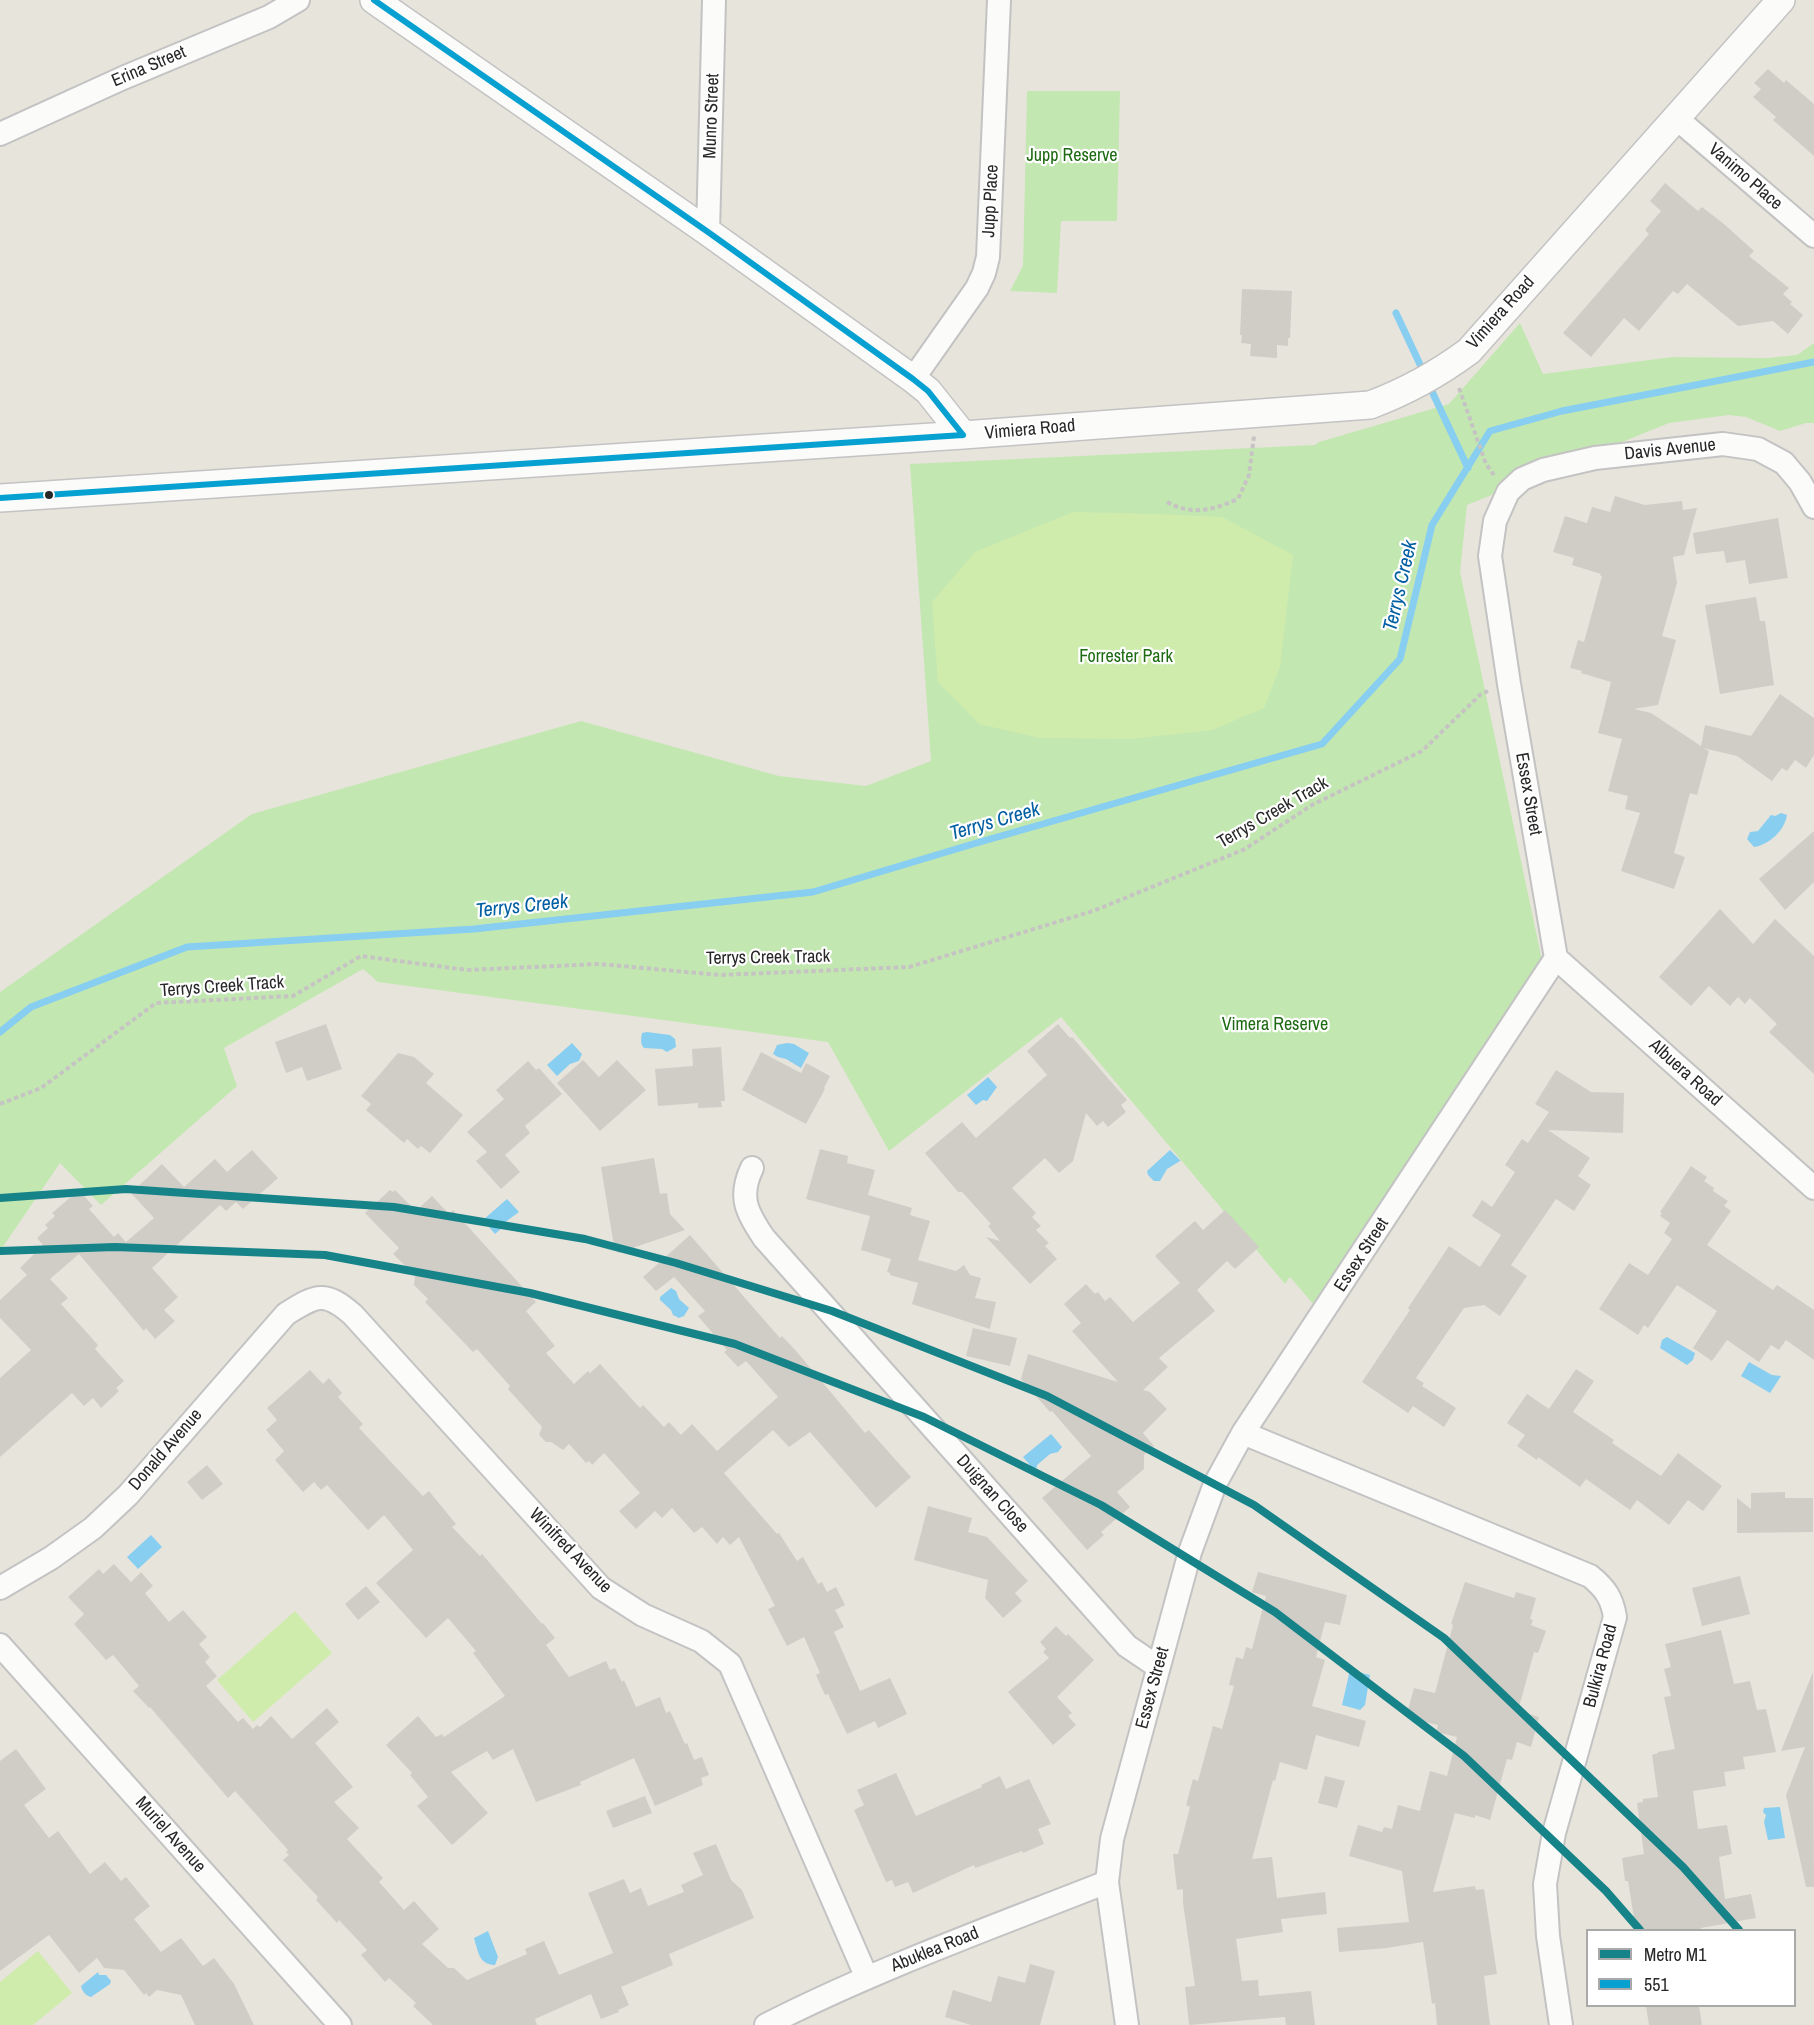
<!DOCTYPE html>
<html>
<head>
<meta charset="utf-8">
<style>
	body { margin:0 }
	#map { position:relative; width:1814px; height:2025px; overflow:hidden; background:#e7e4dc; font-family:"Archivo Narrow",sans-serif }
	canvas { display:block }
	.legend { position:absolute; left:1586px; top:1929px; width:210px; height:78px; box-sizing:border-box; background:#fff; border:2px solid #a9a9a9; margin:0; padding:8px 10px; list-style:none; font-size:18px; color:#272727 }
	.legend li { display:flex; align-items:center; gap:12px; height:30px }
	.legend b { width:30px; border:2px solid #a9a9a9 }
</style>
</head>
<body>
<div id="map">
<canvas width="1814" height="2025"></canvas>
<ul class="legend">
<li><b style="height:8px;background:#168388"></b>Metro M1</li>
<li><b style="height:8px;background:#06a0d1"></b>551</li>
</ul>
</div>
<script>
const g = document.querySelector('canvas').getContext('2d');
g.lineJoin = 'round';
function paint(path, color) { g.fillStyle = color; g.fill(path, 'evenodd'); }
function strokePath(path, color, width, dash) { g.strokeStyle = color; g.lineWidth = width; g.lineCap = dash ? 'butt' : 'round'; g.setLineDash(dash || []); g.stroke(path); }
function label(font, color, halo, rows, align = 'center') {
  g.font = font + ' "Archivo Narrow",sans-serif'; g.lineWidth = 4.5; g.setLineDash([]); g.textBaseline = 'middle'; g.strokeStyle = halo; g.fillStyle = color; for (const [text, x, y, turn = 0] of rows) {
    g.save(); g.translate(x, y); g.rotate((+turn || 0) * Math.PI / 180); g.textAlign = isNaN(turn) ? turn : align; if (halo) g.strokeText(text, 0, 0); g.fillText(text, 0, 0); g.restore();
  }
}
paint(new Path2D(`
	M1027 91H1120L1117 221H1061L1057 293 1010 291 1023 266Z
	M1520 323 1543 374 1672 357 1767 358 1797 355 1814 343V423H1806L1780 431 1746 417 1729 415 1669 423 1467 505 1460 572 1543 965 1314 1305 1290 1277 1285 1284 1061 1017 889 1151 828 1042 378 982 363 969 224 1048 237 1086 101 1205 60 1163 0 1251V992L252 814 581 721 779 776 866 786 931 761 910 464 1315 445 1319 442 1449 404Z`), '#c3e7b1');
paint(new Path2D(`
	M1073 512 1156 514 1222 517 1293 555 1280 667 1264 708 1212 730 1132 739 1040 738 979 724 938 682 932 602 975 552Z
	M295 1611 332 1653 253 1722 217 1680Z
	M38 1951 72 1993 33 2025H0V1982Z`), '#cfecad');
paint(new Path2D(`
	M1781 813 1787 815C1785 830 1769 845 1754 847L1747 839 1750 832 1758 831 1771 815 1775 816Z
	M647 1032 670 1035 675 1039 676 1047 667 1052 662 1049 644 1048C640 1044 641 1039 642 1033Z
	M572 1043 582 1054 579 1061 570 1064 557 1076 547 1065Z
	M787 1043 794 1044 809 1053 801 1068 786 1059 778 1057 773 1054 777 1045Z
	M988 1077 997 1087 987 1101 983 1100 976 1105 967 1095Z
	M1170 1150 1180 1160V1161L1167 1169 1160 1181H1154L1148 1175 1147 1171Z
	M507 1199 519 1212 504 1223 503 1227 495 1234 483 1220Z
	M671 1288 676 1291 679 1299 689 1308 684 1316 679 1318 673 1315 671 1310 660 1300V1297Z
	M1667 1337 1695 1353 1693 1360 1687 1365 1660 1348 1662 1340Z
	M1749 1362 1772 1375 1781 1376 1770 1393 1741 1376Z
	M1051 1434 1062 1447 1058 1452 1050 1454 1037 1465V1467L1034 1470 1023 1457Z
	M151 1535 162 1547 138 1569 127 1557Z
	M1350 1670 1370 1675 1365 1705 1360 1710 1342 1705Z
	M1780 1807 1785 1838 1768 1840 1764 1822 1766 1815 1763 1812 1764 1808Z
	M488 1931 498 1957 495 1965C479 1965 478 1951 474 1938Z
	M98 1972 99 1975H106L111 1981 110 1984 91 1997C86 1996 82 1991 81 1986Z`), '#87cef1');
strokePath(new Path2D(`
	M1396 313 1424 373
	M1428 383 1468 468
	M0 1032 31 1007 187 947 474 929 813 892 973 844 1322 744 1400 659 1432 525 1490 431 1562 411 1814 362`), '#87cef1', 7);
paint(new Path2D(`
	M1768 69 1784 83 1786 80 1814 104V156L1773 120 1776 117 1753 97 1761 89 1754 83Z
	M1665 183 1698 211 1702 207 1724 224 1754 251 1749 256 1789 288 1783 294 1792 302 1790 304 1803 315 1788 334 1773 321 1738 326 1687 284 1678 294 1673 291 1639 331 1624 318 1591 357 1563 333 1649 234 1645 230 1661 211 1650 201Z
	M1242 289 1292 291 1290 338H1288V346L1277 345V358L1250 356 1251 344 1241 343 1242 335H1240Z
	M1615 496 1645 505 1682 501 1683 510 1697 508 1684 555 1673 557 1677 583 1662 636 1676 640 1658 705 1634 709 1651 713 1701 746 1705 725 1751 736 1780 694 1814 718V755L1806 768 1795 760 1787 771 1782 768 1772 781 1737 756 1703 748 1709 751 1697 795 1690 793 1674 853 1685 857 1674 889 1621 871 1640 813 1625 809 1628 796 1608 791 1622 739 1598 733 1611 682 1581 673 1582 671 1570 668 1578 640 1584 642 1602 576H1600L1601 574 1572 565 1574 558 1553 552 1565 516 1587 523 1592 507 1610 512Z
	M1778 518 1788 578 1749 584 1745 560 1726 563 1724 551 1696 554 1693 533Z
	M1756 597 1760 621H1765L1774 685 1720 694 1705 605Z
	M1814 831V882L1785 910 1759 879Z
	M1720 909 1753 944 1775 919 1814 956V1074L1769 1032 1777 1024 1750 998 1745 1004 1738 997 1730 1006 1709 986 1691 1006 1659 977Z
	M326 1024 342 1069 307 1081 302 1067 286 1073 275 1042Z
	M1058 1024 1070 1038 1072 1037 1127 1100 1121 1105 1126 1112 1108 1127 1103 1121 1097 1126 1086 1113 1073 1161 1059 1173 1045 1158 1012 1188 1036 1213 1032 1217 1041 1226 1036 1230 1049 1243 1045 1246 1057 1259 1030 1284 986 1237 1000 1241 988 1226 991 1224 962 1192H958L925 1153 962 1122 976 1138 1047 1075 1027 1051Z
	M721 1047 725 1101H721L722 1107 698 1108V1103L658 1106 655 1069 693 1066 692 1049Z
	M761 1052 801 1073 806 1063 830 1076 824 1088 825 1089 806 1124 742 1090Z
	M398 1053 414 1057 434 1074 426 1083 463 1115 430 1153 421 1146 418 1149 407 1139 404 1143 366 1110 371 1104 361 1096Z
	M583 1060 599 1077 617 1060 646 1090 600 1131 557 1083Z
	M528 1061 536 1070 539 1068 562 1094 525 1126 530 1133 505 1155 520 1172 501 1189 476 1161 487 1152 467 1132 504 1099 496 1090Z
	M1556 1070 1591 1092 1624 1093 1623 1133 1548 1130 1590 1158 1578 1176 1591 1185 1574 1211 1556 1199 1511 1265 1527 1276 1500 1316 1484 1305 1464 1308 1416 1378 1424 1383 1422 1386 1456 1408 1444 1427 1413 1406 1408 1413 1362 1382 1410 1310 1408 1308 1449 1246 1480 1267 1501 1235 1472 1216 1482 1200 1492 1207 1515 1172 1505 1165 1522 1139 1528 1143 1549 1112 1535 1104Z
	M820 1149 848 1156 847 1163 875 1170 868 1195 912 1208 910 1215 930 1221 918 1260 956 1271 964 1265 970 1275 981 1278 975 1298 996 1302 990 1329 912 1304 918 1283 890 1275V1273L887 1272 891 1259 861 1250 870 1216 806 1199Z
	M252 1150 278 1178 243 1209 236 1202 226 1211 220 1205 152 1268 178 1297 164 1310 175 1321 155 1339 146 1328 144 1331 79 1254 50 1279 68 1298 61 1304 98 1345 95 1349 124 1381 116 1388 119 1391 101 1408 93 1398 84 1406 72 1393 0 1457V1378L31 1350 0 1318V1300L27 1275 20 1268 43 1245 37 1238 48 1228 45 1225 55 1216 52 1213 79 1190 93 1206 89 1209 114 1237 118 1233 126 1242 154 1218 131 1193 162 1164 184 1187 215 1159 227 1172Z
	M654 1158 660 1194 667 1193 670 1214 685 1230 618 1253 613 1240 601 1167Z
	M1691 1166 1707 1177 1704 1181 1714 1188 1713 1191 1728 1201 1724 1206 1731 1211 1707 1245 1773 1290 1777 1285 1814 1310V1360L1786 1340 1779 1350 1771 1345 1759 1362 1727 1340 1712 1361 1693 1348 1717 1311 1677 1285 1648 1328 1644 1325 1638 1335 1599 1309 1629 1263 1648 1275 1672 1239 1664 1233 1670 1223 1660 1216 1662 1213 1660 1212Z
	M390 1190 393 1192 395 1190 416 1211 432 1196 449 1214 453 1210 536 1302 526 1311 555 1346 546 1353 574 1384 588 1371 590 1373 600 1364 640 1408 643 1405 664 1427 669 1422 681 1435 692 1424 717 1451 778 1397 746 1361 738 1367 724 1352 727 1350 698 1316 705 1311 674 1277 656 1291 643 1277 690 1235 780 1338 782 1336 797 1352 865 1433 869 1430 911 1477 876 1508 810 1432 789 1447 773 1430 724 1473 777 1534 779 1533 797 1561 803 1557 818 1584 822 1582 827 1592 836 1587 845 1605 835 1610 844 1627 834 1632 860 1691 890 1678 907 1714 878 1728 875 1721 847 1734 828 1694 825 1695 816 1675 820 1673 804 1637 787 1646 768 1609 775 1606 739 1537 730 1545 723 1537 717 1544 702 1527 694 1533 672 1508 662 1518 655 1511 636 1529 619 1511 640 1493 604 1453 592 1465 589 1461 586 1463 569 1444 563 1450 551 1442H546L539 1435 542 1427 508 1389 510 1386 477 1349 473 1352 425 1302 428 1299 414 1285 415 1275 393 1254 399 1248 365 1213Z
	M1225 1210 1259 1247 1235 1269 1227 1261 1197 1290 1215 1311 1159 1358 1168 1367 1143 1390 1150 1392 1167 1409 1143 1433 1154 1446 1144 1455V1469L1117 1492 1130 1507 1101 1532 1104 1535 1087 1550 1042 1498 1091 1456 1052 1411 1050 1412 1021 1379 1028 1354 1118 1382 1072 1331 1081 1323 1064 1304 1086 1284 1095 1294 1098 1292 1105 1301 1110 1297 1133 1322 1180 1283 1155 1256 1195 1221 1203 1230Z
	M973 1328 1017 1338 1010 1366 966 1356Z
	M1576 1369 1594 1381 1573 1412 1614 1440 1612 1443 1661 1476 1678 1453 1722 1486 1703 1511 1688 1500 1669 1525 1637 1500 1630 1510 1586 1479 1580 1487 1538 1457 1537 1460 1517 1446 1525 1435 1507 1423 1527 1394 1549 1409Z
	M310 1370 323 1384 329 1378 342 1393 338 1397 363 1424 359 1428 423 1496 429 1491 456 1524 452 1527 480 1556 482 1554 542 1624 543 1623 555 1638 546 1645 569 1677 606 1661 610 1670 615 1668 622 1682 624 1680 636 1707 660 1697 666 1713 670 1711 685 1744 687 1743 694 1760 702 1757 709 1775 701 1778 703 1785 655 1806 634 1758 580 1782 581 1785 536 1802 513 1749 493 1760 487 1751 451 1772 488 1813 452 1845 417 1806 428 1797 410 1775 412 1773 386 1745 418 1716 436 1737 442 1734 444 1737 505 1696 473 1653 476 1651 448 1618 426 1638 376 1583 413 1550 384 1515 368 1530 327 1485 321 1490 314 1482 303 1492 275 1460 284 1451 266 1430 277 1420 267 1408Z
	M207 1465 223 1484 202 1500 187 1482Z
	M1785 1492V1498H1813V1532L1737 1533V1498L1751 1509V1493Z
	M928 1506 972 1518 968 1532 987 1537 1028 1581 1015 1593 1022 1601 1003 1618 985 1598 988 1580 914 1560Z
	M114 1564 131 1582 141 1572 153 1586 145 1593 169 1622 183 1610 207 1637 199 1644 210 1657 205 1662 217 1676 206 1686 238 1722 243 1718 253 1729 257 1725 260 1727 271 1716 292 1739 327 1708 339 1722 315 1743 353 1787 334 1802 359 1828 347 1839 383 1878 379 1882 404 1910 414 1901 439 1929 422 1944 448 1968H454L467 1980 527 1954 525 1949 544 1941 559 1975 613 1953 588 1893 624 1879 630 1893 641 1888 648 1906 684 1892 681 1885 703 1875 693 1853 716 1844 731 1880 742 1890 754 1918 669 1954 673 1965 621 1987 629 2005 618 2010 619 2012 601 2019 591 1994 535 2019 537 2025H433L413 2006 416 2003 389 1978 385 1982 361 1955 367 1950 339 1920 337 1923 316 1900 318 1897 283 1860 289 1855 286 1852 288 1850 235 1791 228 1798 150 1707 149 1708 133 1691 139 1686 113 1655 106 1660 74 1624 84 1614 68 1597 99 1569 103 1574Z
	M1258 1572 1347 1595 1340 1625 1325 1622 1316 1657 1325 1660 1312 1706 1366 1721 1359 1747 1316 1735 1307 1770 1280 1762 1275 1781 1273 1780 1252 1859 1272 1857 1277 1898 1325 1892 1327 1914 1281 1919 1283 1932 1236 1939 1242 1981 1258 1980 1259 1996 1311 1991 1315 2025H1286L1285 2017 1189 2025 1185 1987 1195 1986 1183 1903V1889L1177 1890 1173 1854H1178L1190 1807 1186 1805 1193 1779 1198 1781 1213 1726 1222 1729 1234 1686 1229 1685 1236 1657 1243 1659 1246 1647 1252 1649 1266 1596 1252 1592Z
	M1740 1576 1750 1614 1702 1626 1692 1588Z
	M1465 1582 1514 1598 1516 1592 1536 1598 1530 1619 1533 1620 1531 1625 1546 1631 1538 1653 1534 1652 1518 1711 1539 1717 1531 1747 1517 1742 1512 1760 1507 1759 1490 1820 1475 1815V1818L1455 1813 1433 1892 1475 1886 1476 1890 1484 1889 1497 1974 1484 1976 1490 2025H1437L1435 2003 1432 2004 1423 1942 1387 1948 1339 1952 1337 1928 1409 1922 1402 1871 1349 1856 1358 1825 1382 1832 1384 1827 1392 1829 1398 1805 1420 1811 1430 1771 1447 1776 1457 1737 1436 1732 1438 1725 1406 1717 1414 1688 1435 1693 1453 1625 1451 1624Z
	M366 1586 380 1602 358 1620 345 1604Z
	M1056 1626 1066 1636 1068 1634 1094 1660 1057 1697 1072 1713 1068 1716 1076 1725 1053 1745 1008 1692 1049 1658 1043 1652 1046 1649 1040 1642Z
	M1721 1630 1734 1684 1750 1681 1757 1710 1766 1709 1776 1752 1743 1757 1745 1769 1724 1772 1726 1786 1693 1791 1698 1829 1727 1825 1732 1854 1719 1857 1725 1899 1751 1894 1756 1918 1701 1928V1930H1636L1628 1881H1625L1622 1858 1644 1854 1637 1803 1643 1802V1799L1658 1797 1652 1755 1658 1753V1752L1675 1749 1664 1697 1671 1696 1664 1669 1671 1667 1665 1644Z
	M1813 1672 1814 1887H1806L1786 1795 1805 1747 1781 1751Z
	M16 1749 46 1789 24 1805 49 1838 58 1831 90 1874 105 1862 121 1881 126 1877 150 1906 134 1919 161 1952 181 1938 203 1966 214 1958 234 1984 254 2025H195L181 1995 157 1990 149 1997 146 1993 144 1995 124 1970 104 1968 97 1958 79 1973 49 1935 0 1971V1761Z
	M896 1773 916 1816 982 1787 981 1785 1000 1776 1006 1789 1029 1779 1051 1824 1038 1829 1044 1844 1023 1853 1022 1851 975 1868 974 1865 913 1893 908 1882 895 1887 892 1880 886 1882 854 1810 864 1805 857 1790Z
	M1325 1776 1345 1781 1337 1808 1318 1803Z
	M645 1796 652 1813 613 1828 606 1811Z
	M1030 1964 1055 1971 1040 2025H971L945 2017 953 1990 991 2002 998 1976 1025 1983Z
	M1646 2006H1699L1702 2025H1649Z`), '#d0cdc7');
const minor = new Path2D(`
	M1675 117 1814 236
	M0 134 123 78 269 17 298 0
	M708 232 714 0
	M913 379 977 288 984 273 988 257 999 0
	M1556 958 1814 1188
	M752 1168C738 1197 747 1213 764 1238L1127 1646 1158 1667
	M1243 1433 1590 1576C1605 1588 1612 1598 1615 1617L1554 1833 1545 1884 1548 1936 1561 2025
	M0 1588 51 1558 93 1528 128 1495 286 1314C316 1295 325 1290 353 1315L601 1588 643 1615 701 1641 730 1664 867 1978
	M0 1645 340 2025
	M766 2025C876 1969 993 1927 1107 1882
	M1127 2025 1107 1882 1112 1839 1190 1552 1215 1484 1243 1433 1556 958 1509 684 1490 556 1495 521 1508 492 1522 479 1543 470 1595 458 1723 444 1758 449 1784 463 1800 482 1814 507`);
const tertiary = new Path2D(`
	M374 0 708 232 913 379 928 391 963 435
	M0 498 963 435 1370 405C1405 392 1438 374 1469 351L1781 0`);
strokePath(minor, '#c3c3c3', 26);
strokePath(tertiary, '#c3c3c3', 30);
strokePath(new Path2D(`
	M1459 388 1486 464 1494 475
	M1167 502C1192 516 1213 510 1238 499L1249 475 1254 436
	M0 1104 41 1088 156 1003 293 996 361 956 467 970 599 964 720 975 909 967 1093 911 1245 849 1312 805 1422 751 1481 694 1488 691`), '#c5c4c3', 4, [4.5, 3]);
strokePath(minor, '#fbfbfa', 22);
strokePath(tertiary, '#fbfbfa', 27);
strokePath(new Path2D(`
	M374 0 708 232 913 379 928 391 963 435
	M0 498 963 435`), '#06a0d1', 6);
strokePath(new Path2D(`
	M0 1198 126 1189 394 1207 585 1239 676 1263 832 1311 1047 1396 1254 1505 1444 1638 1683 1867 1739 1930
	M0 1251 115 1247 325 1255 530 1293 735 1344 924 1417 1101 1505 1275 1612 1464 1756 1606 1891 1640 1930`), '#168388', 8);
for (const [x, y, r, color] of [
	[49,495,5,"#272727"]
]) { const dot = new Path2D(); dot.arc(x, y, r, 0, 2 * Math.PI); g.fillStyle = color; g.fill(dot); strokePath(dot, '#fff', 2); }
label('18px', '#272727', '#fff', [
	["Erina Street",149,67,-23],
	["Munro Street",712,116,-88],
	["Vanimo Place",1745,177,41],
	["Jupp Place",991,201,-87],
	["Vimiera Road",1501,313,-48],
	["Vimiera Road",1030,430,-5],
	["Davis Avenue",1670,450,-6],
	["Essex Street",1528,794,80],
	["Terrys Creek Track",1273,813,-30],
	["Terrys Creek Track",768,958,-1],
	["Terrys Creek Track",222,987,-4],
	["Albuera Road",1685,1073,42],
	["Essex Street",1362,1255,-57],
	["Donald Avenue",166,1450,-49],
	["Duignan Close",992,1494,48],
	["Winifred Avenue",570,1551,46],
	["Bulkira Road",1601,1666,-75],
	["Essex Street",1153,1688,-75],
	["Muriel Avenue",170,1835,48],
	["Abuklea Road",935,1950,-22]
]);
label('18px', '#1d6a12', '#fff', [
	["Jupp Reserve",1072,156],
	["Forrester Park",1126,657],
	["Vimera Reserve",1275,1025]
]);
label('italic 20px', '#005ea3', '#fff', [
	["Terrys Creek",1401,586,-77],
	["Terrys Creek",995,822,-16],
	["Terrys Creek",522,907,-6]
]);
</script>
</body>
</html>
